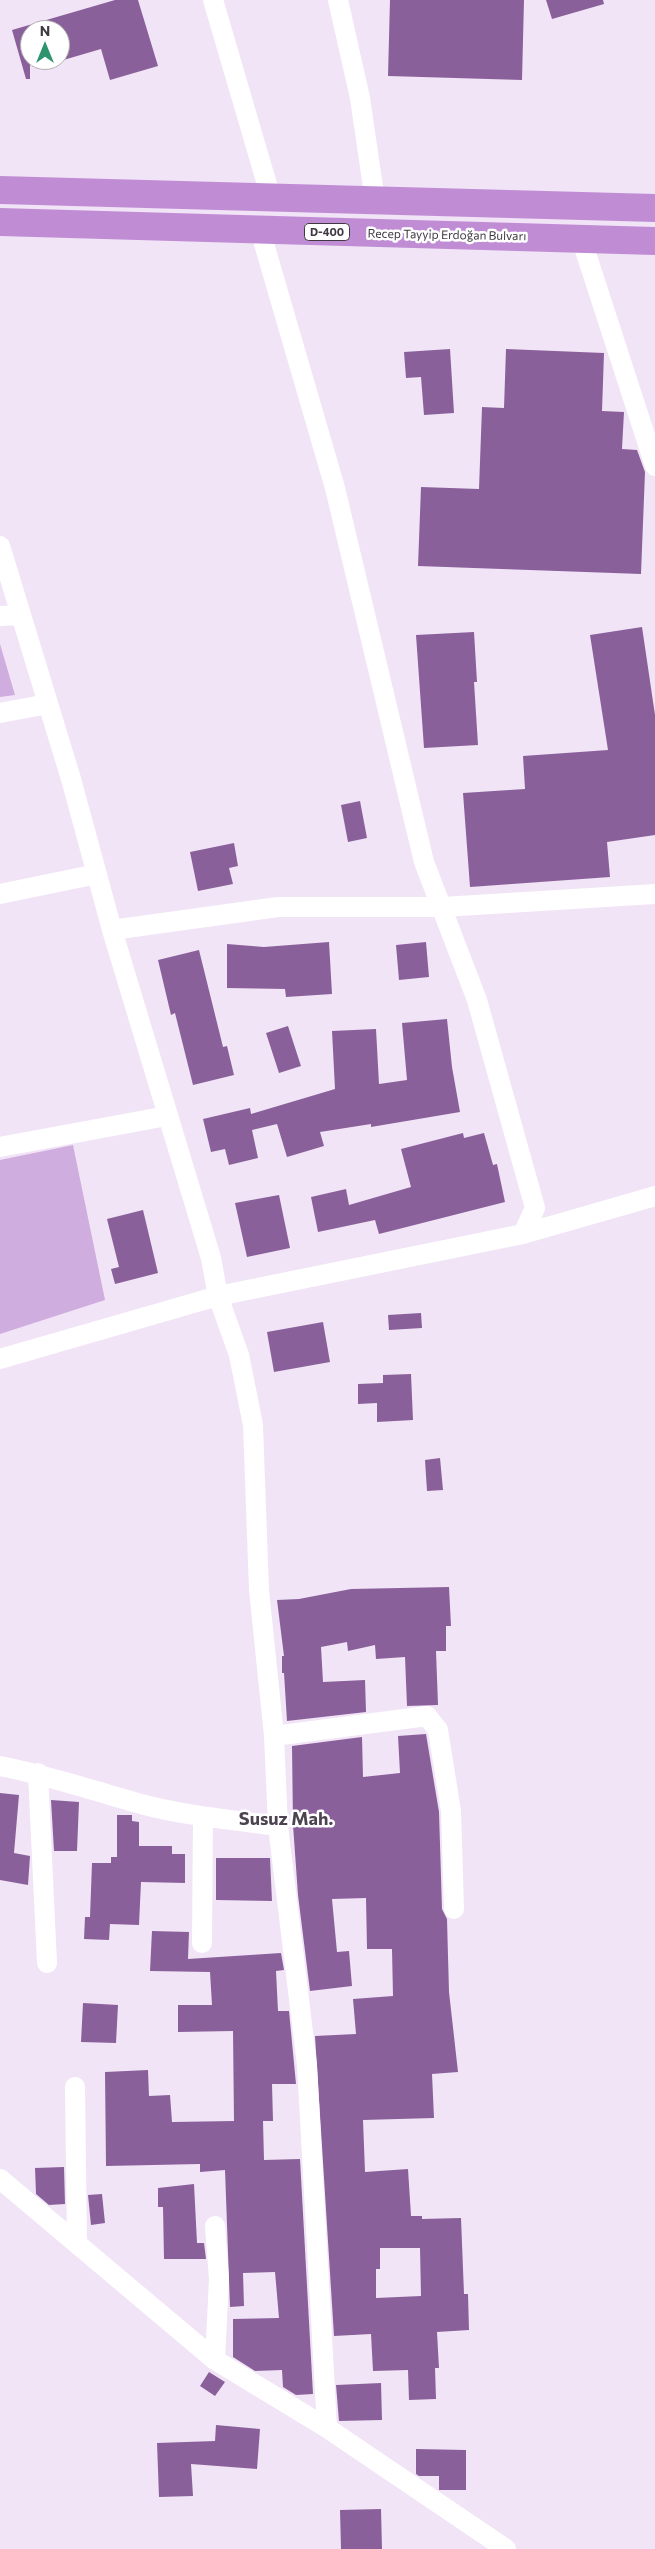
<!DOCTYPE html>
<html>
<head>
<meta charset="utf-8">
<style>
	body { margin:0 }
	#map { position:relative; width:655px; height:2549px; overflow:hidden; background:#f1e4f6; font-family:Commissioner,sans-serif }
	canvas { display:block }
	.north { position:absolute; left:20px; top:20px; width:50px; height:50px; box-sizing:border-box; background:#fff; border:1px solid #b2b0b3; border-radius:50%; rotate:0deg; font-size:14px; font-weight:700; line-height:20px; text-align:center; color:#3f3a41 }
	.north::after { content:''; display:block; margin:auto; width:18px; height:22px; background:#2e9470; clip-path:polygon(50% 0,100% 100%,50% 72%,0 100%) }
</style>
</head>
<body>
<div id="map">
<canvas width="655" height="2549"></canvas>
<div class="north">N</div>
</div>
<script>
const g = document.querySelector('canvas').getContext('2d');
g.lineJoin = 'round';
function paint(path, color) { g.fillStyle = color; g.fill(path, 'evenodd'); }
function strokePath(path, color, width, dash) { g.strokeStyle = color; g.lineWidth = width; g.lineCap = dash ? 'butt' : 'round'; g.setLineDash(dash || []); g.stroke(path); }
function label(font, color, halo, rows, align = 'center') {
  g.font = font + ' Commissioner,sans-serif'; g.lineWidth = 5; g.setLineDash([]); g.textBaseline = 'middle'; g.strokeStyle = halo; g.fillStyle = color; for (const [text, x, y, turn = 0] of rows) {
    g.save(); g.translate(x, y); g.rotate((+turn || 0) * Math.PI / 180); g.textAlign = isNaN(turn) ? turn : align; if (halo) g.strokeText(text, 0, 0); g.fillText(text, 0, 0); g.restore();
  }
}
paint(new Path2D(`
	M0 644 15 695 0 697Z
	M73 1145 105 1300 0 1334V1160Z`), '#d0addf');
paint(new Path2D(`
	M115 0H138L158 66 110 80 101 49 60 61V30H30V79H26L12 30Z
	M390 0H524L522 80 388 76Z
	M546 0H603L604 4 552 19Z
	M450 349 454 413 424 415 421 377 406 378 404 352Z
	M506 349 604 353 602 411 624 412 622 449 637 450 645 472 641 574 418 566 421 487 479 489 482 407 504 408Z
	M642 627 655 715V835L607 842 610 877 470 887 463 793 525 789 523 756 608 750 590 635Z
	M474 632 477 682H474L478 745 424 748 416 635Z
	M360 801 367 838 348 842 341 805Z
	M234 843 238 866 229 868 233 884 198 891 190 852Z
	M329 942 332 994 286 997 285 989 227 988V944L264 947Z
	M426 942 429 977 399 980 396 945Z
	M199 950 223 1047 227 1046 234 1075 193 1085 175 1013 171 1015 158 960Z
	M447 1019 452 1067 460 1112 371 1127V1124L320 1132 324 1146 287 1157 277 1124 252 1130 258 1158 229 1165 225 1149 211 1152 203 1119 250 1108 251 1114 335 1089 332 1031 376 1029 379 1084 407 1080 402 1023Z
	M288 1026 301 1066 279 1073 266 1033Z
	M463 1133 464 1138 484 1133 493 1165 497 1164 505 1202 379 1234 375 1220 318 1232 311 1197 346 1189 349 1205 411 1187 401 1149Z
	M279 1195 290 1248 247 1257 235 1203Z
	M143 1210 158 1273 115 1284 111 1269 119 1267 107 1219Z
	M421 1313 422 1328 389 1330 388 1315Z
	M323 1322 330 1362 274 1372 267 1332Z
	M411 1374 413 1420 377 1422V1403L358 1404V1384L383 1383V1375Z
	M440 1458 443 1490 427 1491 425 1460Z
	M449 1587 451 1626H446V1651H436L438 1705 407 1706 405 1657 376 1659 375 1645 348 1651 347 1642 321 1647 323 1682 365 1680 366 1712 287 1721 284 1673H282V1656H284L277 1600 299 1599 351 1589Z
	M426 1734 439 1812 442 1909 447 1919 449 1992 458 2072 432 2074 434 2118 363 2120 365 2172 408 2169 411 2216H422V2219L461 2218 464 2294H468L469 2330 437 2332 439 2368H435L436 2399 409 2400 408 2370 373 2371 371 2334 334 2336 315 2036 356 2034 353 1999 393 1996 392 1949H367L366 1898 332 1899 337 1952 349 1951 352 1986 310 1991 298 1895 293 1825 292 1746 362 1737 363 1777 400 1773 398 1736ZM380 2248H420L421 2296 376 2298V2269H380Z
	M0 1793 19 1795 14 1853 30 1856 28 1885 0 1880Z
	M51 1800 79 1802 77 1851H54Z
	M117 1815H132V1821L139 1822V1846H172V1854H185V1883L141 1882 139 1925 110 1924 109 1940 84 1939 85 1917H90L92 1863H111V1857H117Z
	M216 1858H270L272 1901 216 1900Z
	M152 1931 189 1932 188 1959 281 1953 284 1970 276 1971 278 2011H289L296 2084H272L273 2121H263L264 2160 300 2159 313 2394 296 2395 283 2387 282 2370 255 2371 233 2357V2319L279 2318 275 2272 243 2273 244 2306 230 2307 225 2170 200 2172V2164L106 2166 105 2072 148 2070 149 2096 170 2095 172 2122 234 2121 233 2031 178 2032V2005H212L210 1972 150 1971Z
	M83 2003 118 2005 116 2043 81 2042Z
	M64 2167 65 2204 49 2205 36 2194 35 2168Z
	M194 2184 197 2243H204L206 2259H164L163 2207H158V2188Z
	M102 2194 105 2223 91 2225 88 2195Z
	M209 2372 225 2382 215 2396 200 2386Z
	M381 2383 382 2420 339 2421 336 2385Z
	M216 2425 260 2429 257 2469 191 2464 193 2496 159 2497 157 2443 215 2441Z
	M416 2449 466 2450V2490H439V2476H419L416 2474Z
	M381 2509 382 2549H341L340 2510Z`), '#8a609b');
strokePath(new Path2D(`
	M213 0 271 198
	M338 0 360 98 375 201
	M581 238 655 466
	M0 546 71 779 112 930 211 1258 218 1296 239 1355 253 1425 259 1590 274 1736 278 1826 307 2065 327 2428
	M0 616 21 615
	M0 713 48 704
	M0 894 97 874
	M112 930 278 907H443L655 894
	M0 1147 167 1116
	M523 1234 655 1196
	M0 1359 218 1296 523 1234 535 1208 477 1000 424 862 335 488 260 230
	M274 1736 427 1716 438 1730 451 1811 454 1909
	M0 1766C48 1775 94 1791 141 1804 186 1816 232 1820 278 1826
	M38 1773 47 1963
	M202 1943 203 1817
	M75 2087 77 2244
	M0 2179 215 2360 327 2428 506 2549
	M215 2226 219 2279 215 2360`), '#fff', 20);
strokePath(new Path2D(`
	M0 190 655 208
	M0 222 655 241`), '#c08dd5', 28);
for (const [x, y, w] of [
	[327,232,45]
]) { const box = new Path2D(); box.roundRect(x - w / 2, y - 8.5, w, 17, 4); g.fillStyle = '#fff'; g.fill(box); strokePath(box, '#3f3a41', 1); }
label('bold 11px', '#3f3a41', null, [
	["D-400",327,232]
]);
label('12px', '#3f3a41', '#fff', [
	["Recep Tayyip Erdoğan Bulvarı",447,235,1]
]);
label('bold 18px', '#4c4250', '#fff', [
	["Susuz Mah.",286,1819]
]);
</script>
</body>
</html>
